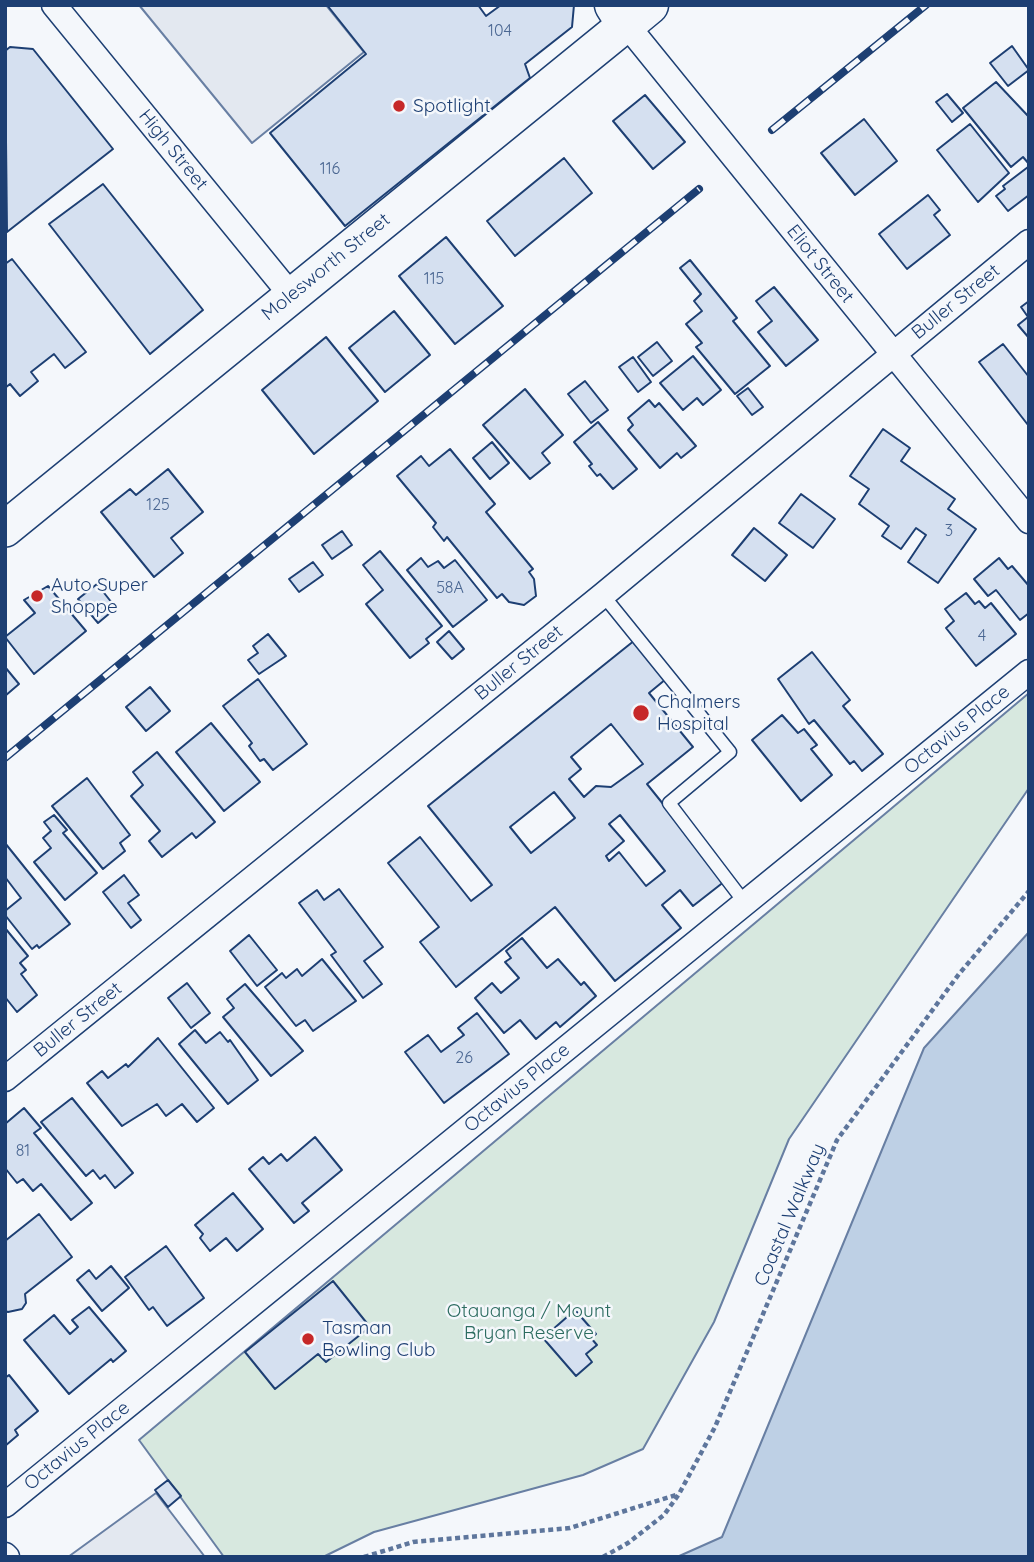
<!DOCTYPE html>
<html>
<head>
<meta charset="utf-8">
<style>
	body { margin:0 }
	#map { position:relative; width:1034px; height:1562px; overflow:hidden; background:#f4f7fb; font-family:Quicksand,sans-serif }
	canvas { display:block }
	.frame { position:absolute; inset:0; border:7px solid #1d3f73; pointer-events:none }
</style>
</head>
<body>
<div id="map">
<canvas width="1034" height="1562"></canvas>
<div class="frame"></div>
</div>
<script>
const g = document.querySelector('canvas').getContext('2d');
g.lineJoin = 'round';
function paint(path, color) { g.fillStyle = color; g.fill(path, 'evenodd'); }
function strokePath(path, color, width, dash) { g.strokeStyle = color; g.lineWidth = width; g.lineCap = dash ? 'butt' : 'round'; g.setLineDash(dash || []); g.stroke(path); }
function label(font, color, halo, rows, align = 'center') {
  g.font = font + ' Quicksand,sans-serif'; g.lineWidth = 5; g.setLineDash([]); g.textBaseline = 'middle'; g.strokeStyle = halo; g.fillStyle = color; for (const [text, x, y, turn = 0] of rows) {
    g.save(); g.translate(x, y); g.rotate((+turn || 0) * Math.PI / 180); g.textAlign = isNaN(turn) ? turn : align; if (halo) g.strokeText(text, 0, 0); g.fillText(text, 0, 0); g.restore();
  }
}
const green = new Path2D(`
	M1029 693V788L789 1139 714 1322 643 1449 583 1475 374 1532 323 1557H224L139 1440Z`);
paint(green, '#d7e8df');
strokePath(green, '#687fa3', 2);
const parking = new Path2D(`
	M139 5H326L364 52 252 143Z
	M156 1493 205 1557H68Z`);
paint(parking, '#e3e8f0');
strokePath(parking, '#687fa3', 2);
const water = new Path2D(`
	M1029 932V1557H677L722 1537 924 1048Z`);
paint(water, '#bed0e5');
strokePath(water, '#687fa3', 2);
const building = new Path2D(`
	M327 5H478L486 16 501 5H574L572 27 525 64 530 78 345 226 270 133 366 54Z
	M1012 46 1029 70 1008 86 990 63Z
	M10 47 33 49 113 149 7 232 5 51Z
	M996 82 1029 117V164L1023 157 1011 167 963 108Z
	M947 94 963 113 952 122 936 102Z
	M645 95 685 142 653 169 613 121Z
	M864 119 897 161 855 195 821 153Z
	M970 124 1009 173 978 202 937 150Z
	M564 158 592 193 515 256 487 221Z
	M1028 167 1029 195 1008 211 996 196 1005 189 1003 186Z
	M103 184 203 310 150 354 49 224Z
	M928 195 940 210 934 215 950 235 907 269 879 234Z
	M446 237 503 306 455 344 399 276Z
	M12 259 86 352 65 368 54 354 31 372 38 381 20 396 10 384 5 388V264Z
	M690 260 737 318 733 321 770 366 735 394 696 347 702 343 686 324 702 311 694 301 701 294 680 268Z
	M774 287 818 340 786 366 758 332 772 321 756 301Z
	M1029 301V338L1018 325 1028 317 1021 307Z
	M394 311 430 355 385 392 349 348Z
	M326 337 378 401 314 454 262 390Z
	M657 342 672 361 653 376 638 357Z
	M1003 344 1029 377 1028 425 979 362Z
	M693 356 721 390 703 405 697 398 683 410 660 383Z
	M633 357 651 382 638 392 619 367Z
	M585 381 608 410 591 423 568 394Z
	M748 388 763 407 752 415 737 396Z
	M525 389 563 435 542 453 550 463 530 479 483 425Z
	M649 400 655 407 659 403 696 446 681 458 677 453 660 468 628 430 633 425 628 418Z
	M598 422 637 469 613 489 600 474 597 476 589 466 592 464 574 442Z
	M883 429 910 448 901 461 955 499 948 509 976 529 938 583 908 562 926 535 916 528 901 549 882 536 889 526 859 504 869 489 850 476Z
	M492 442 509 463 490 479 473 458Z
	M450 449 495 504 486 512 533 569 529 572 534 579 536 596 524 605 509 602 502 594 497 598 447 537 444 541 433 527 436 523 397 476 421 456 429 466Z
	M168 469 203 512 171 538 183 553 154 577 101 512 130 489 136 495Z
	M801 494 835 519 813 548 779 523Z
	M754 528 787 555 765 581 732 555Z
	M342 531 352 545 332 559 322 545Z
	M380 551 442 626 426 639 429 643 410 658 366 604 383 590 363 565Z
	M421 558 428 567 438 561 444 568 455 560 487 600 453 627 407 570Z
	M999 558 1008 569 1012 566 1029 586V613L1020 620 996 590 988 596 974 579Z
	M313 562 323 575 299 592 289 579Z
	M97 584 116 608 98 623 78 599Z
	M48 586 86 631 34 674 5 637 35 613 24 600Z
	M966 593 975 604 979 601 985 608 991 603 1016 634 976 666 946 628 954 621 945 609Z
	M449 631 464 649 452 659 437 642Z
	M268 634 286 656 259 674 248 660 258 653 253 646Z
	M635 640 666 679 649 693 693 747 647 784 725 881 693 906 680 890 662 905 681 928 615 981 555 907 456 987 420 942 439 927 388 863 420 837 471 901 492 885 428 806ZM611 724 643 764 611 787 596 786 584 797 569 779 581 769 571 757ZM554 792 575 818 531 853 510 827ZM620 815 665 871 646 886 619 852 609 861 606 856 624 841 609 824Z
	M812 652 850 700 843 706 883 754 862 771 854 761 850 764 814 720 809 724 778 679Z
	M5 667 19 684 5 696Z
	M258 679 307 744 273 770 264 759 260 761 249 746 252 743 223 706Z
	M150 687 170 711 146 731 126 707Z
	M782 715 798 733 804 729 817 745 811 749 832 775 801 801 752 740Z
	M211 723 260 782 224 811 176 752Z
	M157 752 215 822 196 838 192 833 162 857 149 841 160 831 131 796 143 785 133 772Z
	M87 778 130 835 120 843 125 851 103 869 52 806Z
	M54 815 67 830 63 833 97 873 65 900 34 862 51 848 43 838 51 831 44 822Z
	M5 843 70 924 39 948 37 945 32 949 5 915V911L21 898 5 877Z
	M124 875 139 895 128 903 141 920 131 928 103 892Z
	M339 889 383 947 364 961 382 984 363 998 331 955 336 952 299 903 317 890 324 900Z
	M5 928 28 956 20 963 26 970 21 974 37 995 17 1012 5 997Z
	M249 935 277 970 257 986 230 951Z
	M522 938 547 968 558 959 581 985 584 982 596 996 560 1027 556 1022 536 1039 520 1020 504 1033 475 998 492 983 501 993 519 978 505 962 511 958 506 951Z
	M322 959 356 1001 313 1031 305 1020 296 1026 265 987 282 973 286 978 297 969 302 976Z
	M187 983 210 1013 191 1028 168 998Z
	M245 984 303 1051 271 1076 223 1017 234 1008 227 999Z
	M477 1013 509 1054 444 1103 405 1052 428 1035 441 1052 464 1035 458 1028Z
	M195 1030 206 1043 220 1032 228 1042 230 1040 258 1080 228 1104 179 1044Z
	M158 1038 214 1108 197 1122 182 1104 166 1116 157 1104 122 1126 87 1083 102 1071 108 1078 126 1064 128 1067Z
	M72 1098 133 1173 115 1188 105 1175 100 1179 93 1170 86 1176 41 1122Z
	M24 1108 41 1128 34 1133 92 1203 71 1220 41 1184 33 1191 23 1179 17 1183 5 1168V1124Z
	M315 1137 342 1170 302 1203 309 1211 294 1223 249 1169 263 1157 269 1164 281 1154 287 1161Z
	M233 1193 263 1229 237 1251 226 1238 210 1251 200 1238 203 1234 195 1225Z
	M39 1214 72 1257 25 1294 26 1303 22 1309 8 1312 5 1311V1241Z
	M166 1246 204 1298 167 1326 153 1307 149 1310 125 1277Z
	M111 1266 129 1288 102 1311 77 1280 89 1270 96 1279Z
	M333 1281 370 1327 326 1362 318 1354 275 1389 245 1352Z
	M89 1307 126 1351 113 1362 111 1359 69 1394 24 1340 54 1315 70 1334 78 1327 72 1320Z
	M575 1310 596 1334 591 1338 597 1345 586 1354 592 1362 576 1376 543 1338Z
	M9 1375 38 1411 15 1430 18 1435 5 1446V1378Z
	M168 1480 181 1496 168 1507 155 1490Z`);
paint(building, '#d5e0f0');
strokePath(building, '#1d3f73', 2);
const service = new Path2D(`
	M603 595 730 752 669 803 745 903`);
const minor = new Path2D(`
	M54 5 291 295
	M626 24 1029 521
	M5 1079 603 595 1029 242
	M5 1505 1029 672
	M5 1555 7 1557`);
const secondary = new Path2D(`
	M5 529 626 24`);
const trunk = new Path2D(`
	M614 5 626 24 649 5`);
strokePath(service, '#1d3f73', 15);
strokePath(minor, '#1d3f73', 27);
strokePath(secondary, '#1d3f73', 38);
strokePath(trunk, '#1d3f73', 41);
strokePath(new Path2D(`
	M364 1557 413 1542 570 1528 679 1494
	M603 1557 628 1543 664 1515 679 1494 715 1427 837 1140 959 974 1029 891`), '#5e769c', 4.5, [5, 3.5]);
strokePath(service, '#f4f7fb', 12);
strokePath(minor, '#f4f7fb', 24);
strokePath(secondary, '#f4f7fb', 35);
strokePath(trunk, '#f4f7fb', 38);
const rail = new Path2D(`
	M772 130 926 5
	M5 758 699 189`);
strokePath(rail, '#1d3f73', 8);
strokePath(rail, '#f4f7fb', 5, [16]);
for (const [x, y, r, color] of [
	[399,106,7,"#c62828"],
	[37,596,7,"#c62828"],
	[641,713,9,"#c62828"],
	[308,1339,7,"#c62828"]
]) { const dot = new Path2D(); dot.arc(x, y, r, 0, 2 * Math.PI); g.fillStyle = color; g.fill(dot); strokePath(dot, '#f4f7fb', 2.5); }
label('16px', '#4b6792', null, [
	["104",500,31],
	["116",330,169],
	["115",434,279],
	["125",158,505],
	["3",949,531],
	["58A",450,588],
	["4",982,636],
	["26",464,1058],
	["81",23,1151]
]);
label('19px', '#1d3f73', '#f4f7fb', [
	["Spotlight",413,106],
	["Auto Super",51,585],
	["Shoppe",51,607],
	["Chalmers",657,702],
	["Hospital",657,724],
	["Tasman",322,1328],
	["Bowling Club",322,1350]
], 'left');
label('19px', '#1d3f73', '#f4f7fb', [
	["High Street",173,150,51],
	["Eliot Street",820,264,51],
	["Molesworth Street",326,267,-39],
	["Buller Street",956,302,-39],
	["Buller Street",519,663,-39],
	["Octavius Place",957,730,-39],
	["Buller Street",78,1020,-39],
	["Octavius Place",517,1088,-39],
	["Coastal Walkway",790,1215,-67],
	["Octavius Place",77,1446,-39]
]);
label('19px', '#2c6c60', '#f4f7fb', [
	["Otauanga / Mount",529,1311],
	["Bryan Reserve",529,1333]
]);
</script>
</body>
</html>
